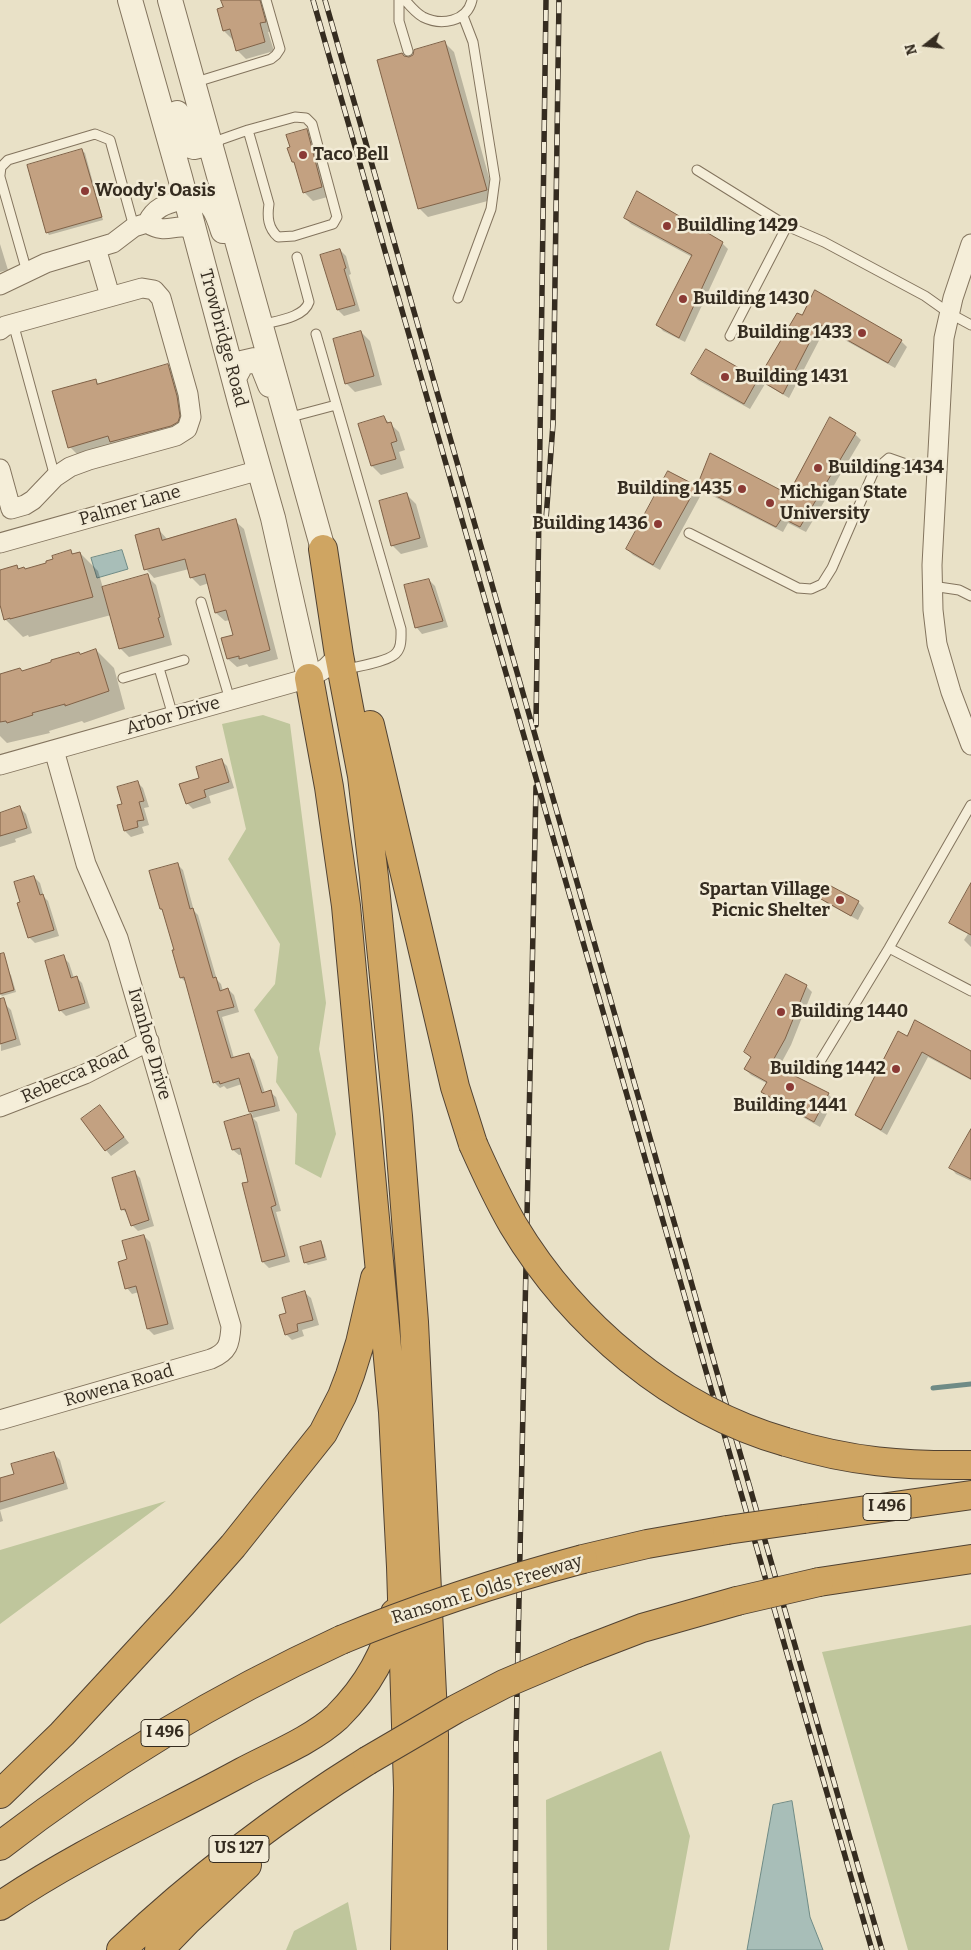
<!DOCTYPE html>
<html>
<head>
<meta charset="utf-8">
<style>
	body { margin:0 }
	#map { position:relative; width:971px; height:1950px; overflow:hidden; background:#e9e1c7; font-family:Bitter,serif }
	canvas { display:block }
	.north { position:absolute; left:901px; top:20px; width:50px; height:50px; -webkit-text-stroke:4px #f2ebd6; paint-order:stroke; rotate:254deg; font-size:14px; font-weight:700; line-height:20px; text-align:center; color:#352c20 }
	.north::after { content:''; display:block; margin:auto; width:18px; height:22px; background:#352c20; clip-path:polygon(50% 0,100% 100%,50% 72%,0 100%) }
</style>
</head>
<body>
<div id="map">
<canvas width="971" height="1950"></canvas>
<div class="north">N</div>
</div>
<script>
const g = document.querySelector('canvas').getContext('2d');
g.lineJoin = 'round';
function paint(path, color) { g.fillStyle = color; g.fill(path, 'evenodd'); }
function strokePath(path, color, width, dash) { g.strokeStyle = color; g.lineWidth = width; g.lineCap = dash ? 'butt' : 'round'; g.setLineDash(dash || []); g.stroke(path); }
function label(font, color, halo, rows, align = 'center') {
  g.font = font + ' Bitter,serif'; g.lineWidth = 5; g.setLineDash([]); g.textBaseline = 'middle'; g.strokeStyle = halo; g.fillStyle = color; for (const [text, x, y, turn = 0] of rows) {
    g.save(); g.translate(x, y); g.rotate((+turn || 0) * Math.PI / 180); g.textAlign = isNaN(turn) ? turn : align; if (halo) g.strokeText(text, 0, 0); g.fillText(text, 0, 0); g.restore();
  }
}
paint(new Path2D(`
	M263 715 290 724 326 1003 319 1049 336 1134 321 1178 295 1164 297 1114 276 1082 278 1057 254 1010 275 984 280 944 228 859 246 829 222 724Z
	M166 1501 0 1624V1550Z
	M971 1625V1950H908L822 1652Z
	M661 1751 690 1836 669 1950H547L546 1800Z
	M348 1902 357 1950H286L294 1931Z`), '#bfc69c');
const water = new Path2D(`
	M122 550 128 569 97 578 91 558Z
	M792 1801 810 1917 823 1950H747L773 1805Z`);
paint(water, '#a8beb8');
strokePath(water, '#6f8b86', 1);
paint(new Path2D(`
	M222 0H266L274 31 268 32 274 51 246 59 237 50 233 40 224 31 225 8Z
	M445 43 454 52 495 199 428 217 419 208 404 57 410 58Z
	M307 131 316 140 331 196 313 201 304 192 296 165 293 162Z
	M82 151 85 153 103 220 49 235 47 232Z
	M625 218 722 243 728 249 685 342 663 331 658 325 692 257 631 224Z
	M0 244 8 270 0 272Z
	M340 250 346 256 351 274 349 275 360 311 344 316 338 310 322 256Z
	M798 314 901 341 907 347 895 368 825 329 789 398 765 384 750 409 698 380 692 374 707 350 759 381Z
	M361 332 370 341 382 385 355 392 346 383Z
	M167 365 179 377 191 429 82 459 70 447 95 380 100 385Z
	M384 418 399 432 405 450 399 452 404 468 381 475 372 466Z
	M855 434 861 440 806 532 788 523 783 532 703 491 660 570 633 555 627 549 668 473 698 488 710 455 788 496Z
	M407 495 416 504 428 547 401 554 392 545Z
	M235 521 244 529 278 659 249 667 247 664 237 667 228 659 234 636 230 620 225 621 216 613 209 583 200 586 191 577 189 569 154 578 146 569 158 529 168 540Z
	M71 552 74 555 80 553 98 571 103 588 147 576 156 585 172 645 129 657 120 648 111 615 29 637 28 635 23 637 5 619 0 600V571L16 566 20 570H25L48 564Z
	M429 580 435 586 448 627 422 634 417 628 406 586Z
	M96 650 114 668 125 709 84 723 82 721 49 731 50 733 7 743 0 736V675L23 672Z
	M221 760 227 766 234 788 209 796 211 803 193 809 187 803 201 778Z
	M138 783 143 788 149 807 144 808 149 825 142 827 144 833 131 837 125 831 118 806 123 805Z
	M20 808 26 814 32 833 15 839 16 842 0 847V814Z
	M177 864 183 870 194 911 198 915 217 980 221 984 223 991 228 989 234 995 239 1012 222 1017 234 1058 248 1054 254 1060 265 1093 270 1092 276 1097 280 1111 253 1118 257 1122 281 1211 276 1212 290 1262 269 1268 263 1262 243 1184 250 1183 243 1154 239 1155 233 1150 226 1122 253 1115 250 1112 242 1084 227 1089 224 1086 220 1088 214 1082 187 983 181 978 176 951 164 912 161 909Z
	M34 877 40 883 44 897 48 901 59 936 35 943 29 937 22 903Z
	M971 885V947L964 940 968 934 956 928 950 922Z
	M829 886 858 902 864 908 858 920 828 904 822 899Z
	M63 957 69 963 74 978 76 977 82 983 90 1008 66 1016 60 1010Z
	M9 973 11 975 16 992 2 996 0 994V975Z
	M806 986 812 992 791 1045 778 1069 828 1094 834 1100 820 1127 769 1098 763 1092 768 1084 751 1075 745 1069 751 1058 745 1052Z
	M5 1004 11 1010 21 1045 1 1051 0 1005Z
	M908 1037 971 1053V1080L928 1057 887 1135 863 1120 857 1114Z
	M100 1106 129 1143 111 1156 106 1150Z
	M971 1131V1181L956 1174 951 1168Z
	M134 1172 140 1178 154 1226 138 1231 132 1225 129 1215 122 1209Z
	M144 1236 150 1242 174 1329 154 1335 148 1329 139 1292 132 1294 127 1288 128 1260Z
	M321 1242 323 1245 327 1260 308 1265 305 1262Z
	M305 1293 311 1298 319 1325 302 1330 304 1336 292 1340 286 1334Z
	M54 1454 60 1460 68 1489 0 1510 3 1521 0 1522V1480L16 1475Z`), '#0003');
strokePath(new Path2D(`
	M933 1388 971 1384`), '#6f8b86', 5);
const building = new Path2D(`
	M221 0H260L266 22 260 23 265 42 236 51 230 29 223 31 217 9 223 7Z
	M445 41 487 190 418 209 377 60 402 53 404 56 409 57 413 55 414 50Z
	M307 129 322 187 303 193 294 162H292L287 148 290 147 286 135Z
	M82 149 102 217 46 233 27 165Z
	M637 191 723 242 679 338 656 325 692 255 624 218Z
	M340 249 346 268 344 269 355 305 337 310 320 255Z
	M815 290 902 340 888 363 819 324 783 394 758 379 797 313 802 315Z
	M361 331 374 376 345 384 333 339Z
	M706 349 758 379 744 404 691 374Z
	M168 364 177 396 180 416 178 422 171 426 110 442 108 436 68 448 52 391 96 379 97 384Z
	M384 416 387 423 391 422 397 441 391 443 396 459 371 466 358 424Z
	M830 417 856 433 800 527 782 518 776 527 697 486 710 453 788 494Z
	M668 471 697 486 653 565 626 549Z
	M407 493 420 538 391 546 379 501Z
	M236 519 270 650 239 659V656L227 659 221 638 233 635 226 610 215 613 205 574 190 578 185 559 144 570 135 535 159 528 162 540Z
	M71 550 72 554 80 552 93 597 10 619V618L4 620 0 605V570L17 565 18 569 24 567 25 569 46 563V561L53 559 52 556Z
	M148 574 160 617 158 618 164 637 119 649 102 587Z
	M429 579 443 621 415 628 404 585Z
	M96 649 109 691 65 706V704L32 713 33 715 7 723 6 721 0 722V674L20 668 22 671 51 662V660L79 652 80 654Z
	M222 759 229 782 204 790 206 797 186 804 179 784 199 778 196 767Z
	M138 781 144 801 139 802 144 820 137 821 138 827 124 831 117 805 122 804 117 787Z
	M20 806 27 828 0 836V813Z
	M178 863 190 909 193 908 213 978 216 977 220 991 228 988 234 1007 217 1011 231 1058 249 1053 262 1093 271 1090 275 1106 249 1112 239 1078 220 1084 219 1081 213 1083 184 977 180 978 172 950H174L162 909H160L149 871Z
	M34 876 40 895 43 894 54 930 28 938 17 903 20 902 14 882Z
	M971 883V935L949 923Z
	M829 885 859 901 851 916 821 899Z
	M4 953 14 990 0 994V954Z
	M64 955 71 978 77 976 85 1003 59 1011 45 961Z
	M786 974 807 985 785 1039 771 1064 829 1093 814 1122 761 1092 767 1082 744 1069 751 1057 744 1052Z
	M4 998 16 1039 0 1044V999Z
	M915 1020 971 1051V1079L922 1052 881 1130 855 1115 898 1031 907 1036Z
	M100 1105 124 1137 105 1151 81 1119Z
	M251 1114 276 1205 271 1207 285 1256 262 1262 242 1183 248 1182 240 1148 232 1150 224 1122Z
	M971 1129V1179L949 1168Z
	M135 1171 149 1220 131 1226 125 1209 121 1210 112 1178Z
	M144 1235 168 1324 147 1329 136 1286 125 1289 118 1262 127 1259 122 1241Z
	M321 1241 325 1257 304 1263 300 1247Z
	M305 1291 313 1320 297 1324 298 1331 285 1335 279 1315 286 1313 282 1298Z
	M54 1452 64 1483 0 1502V1478L14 1474 11 1464Z`);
paint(building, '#c3a181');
strokePath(building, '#7f6147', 1);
const service = new Path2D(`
	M399 0V21L408 51
	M405 0C410 6 416 13 423 17 441 26 467 22 472 0
	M193 83 271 59 276 55 280 49 266 0
	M211 143 248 130 269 204C267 217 268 228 278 237L294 236 333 224 337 217 312 124 306 118 295 117 248 130
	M697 170 787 226 824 242 925 296 949 313 971 325
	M0 175 1 167 8 160 95 134 110 140 134 227
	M0 177 27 272
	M458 298 491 209 495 179 473 42 463 16
	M13 323 55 477
	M261 325C275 321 304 318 309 302L297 257
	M316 334 401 629C401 636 402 646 397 652 392 660 366 665 356 667
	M730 336 787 226
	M287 418 336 405
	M689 533 798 588 811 589 822 584 832 568 874 471 889 458 909 465 936 464
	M932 586 959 590 971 596
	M201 602 230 700
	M159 668 173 716
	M123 678 184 660
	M889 948 971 991
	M821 1060 889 948 971 805`);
const minor = new Path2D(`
	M186 199C168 204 156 205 147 223 168 236 173 222 194 229
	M971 244 953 298 944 338 932 565 933 610 937 644 951 692 971 745
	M96 248 110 296
	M0 285 46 263 113 243 134 227 147 223
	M0 330 5 326 142 288 154 290 161 298 188 394 191 417 187 429 176 436 89 460 70 467 55 477 33 500 25 505 11 509 0 469
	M0 543 260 470
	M0 765 309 678 326 668 339 655
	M0 1107 85 1074 149 1041
	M0 1420 211 1359C228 1352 230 1344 231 1326L118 938 86 864 54 750`);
const tertiary = new Path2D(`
	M130 0 180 177 240 402 273 518 309 678
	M170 0 323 549
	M177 113 188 145 194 147 211 143
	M186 199C212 193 217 212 223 231
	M234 378 242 363 255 360 262 365 270 385`);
const motorway = new Path2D(`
	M323 549 339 655 362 776 374 877 398 1116 414 1322 434 1735 433 1950
	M309 678 329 787 346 906 393 1412 401 1567 408 1788 405 1950
	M370 725 455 1087 473 1144
	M786 1442C851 1462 904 1466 971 1465
	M804 1519 971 1495
	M583 1559 647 1544 727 1530
	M819 1582 971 1559
	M577 1653 642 1628 737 1601
	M0 1794 62 1734 182 1604 233 1546 323 1433 342 1396 350 1375 360 1343 375 1278
	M0 1846C105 1764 220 1696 341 1640
	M0 1906C77 1854 161 1816 242 1772 272 1756 312 1740 337 1717 366 1688 387 1653 395 1613
	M121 1950C196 1879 279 1816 367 1761
	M159 1950 187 1921 247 1865`);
strokePath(service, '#83745e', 11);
strokePath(minor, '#83745e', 21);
strokePath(tertiary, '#83745e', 26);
strokePath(motorway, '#514232', 30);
strokePath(service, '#f5eed9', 9);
strokePath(minor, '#f5eed9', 19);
strokePath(tertiary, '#f5eed9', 24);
strokePath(motorway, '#cfa562', 28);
const rail = new Path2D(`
	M313 0 872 1950
	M325 0 882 1950
	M546 519 553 424 559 0
	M536 725 546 0
	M515 1950 516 1743 536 787`);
strokePath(rail, '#352c20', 5.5);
strokePath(rail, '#f2ebd6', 4, [11]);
const motorwayBridge = new Path2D(`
	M473 1144C485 1171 498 1199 513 1225 573 1325 673 1410 786 1442
	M727 1530 804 1519
	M737 1601 819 1582
	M341 1640C420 1607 500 1581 583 1559
	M367 1761 456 1709 504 1684 577 1653`);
strokePath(motorwayBridge, '#514232', 30, []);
strokePath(motorwayBridge, '#cfa562', 28);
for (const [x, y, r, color] of [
	[303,155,5,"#8b3a35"],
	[85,191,5,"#8b3a35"],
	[667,226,5,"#8b3a35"],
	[683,299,5,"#8b3a35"],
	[862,333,5,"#8b3a35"],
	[725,377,5,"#8b3a35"],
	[818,468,5,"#8b3a35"],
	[742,489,5,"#8b3a35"],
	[770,503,5,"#8b3a35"],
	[658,524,5,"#8b3a35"],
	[840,900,5,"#8b3a35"],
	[781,1012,5,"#8b3a35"],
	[896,1069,5,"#8b3a35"],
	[790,1087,5,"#8b3a35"]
]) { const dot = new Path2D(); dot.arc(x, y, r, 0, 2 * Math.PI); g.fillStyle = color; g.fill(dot); strokePath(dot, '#f2ebd6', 2); }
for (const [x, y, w] of [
	[887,1507,48],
	[165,1733,48],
	[239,1849,60]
]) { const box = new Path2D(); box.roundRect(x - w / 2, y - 13.5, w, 27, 4); g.fillStyle = '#f2ebd6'; g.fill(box); strokePath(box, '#352c20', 1); }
label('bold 16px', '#352c20', null, [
	["I 496",887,1507],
	["I 496",165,1733],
	["US 127",239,1849]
]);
label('bold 18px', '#352c20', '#f2ebd6', [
	["Taco Bell",313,155],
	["Woody's Oasis",95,191],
	["Buildling 1429",677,226],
	["Building 1430",693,299],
	["Building 1433",852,333,"right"],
	["Building 1431",735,377],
	["Building 1434",828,468],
	["Building 1435",732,489,"right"],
	["Michigan State",780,493],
	["University",780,514],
	["Building 1436",648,524,"right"],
	["Spartan Village",830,890,"right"],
	["Picnic Shelter",830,911,"right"],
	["Building 1440",791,1012],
	["Building 1442",886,1069,"right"],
	["Building 1441",790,1106,"center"]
], 'left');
label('18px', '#352c20', '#f2ebd6', [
	["Trowbridge Road",223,338,75],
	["Palmer Lane",130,506,-16],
	["Arbor Drive",173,716,-16],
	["Ivanhoe Drive",149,1044,74],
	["Rebecca Road",75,1075,-24],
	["Rowena Road",119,1386,-16],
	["Ransom E Olds Freeway",487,1590,-17]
]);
</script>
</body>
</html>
